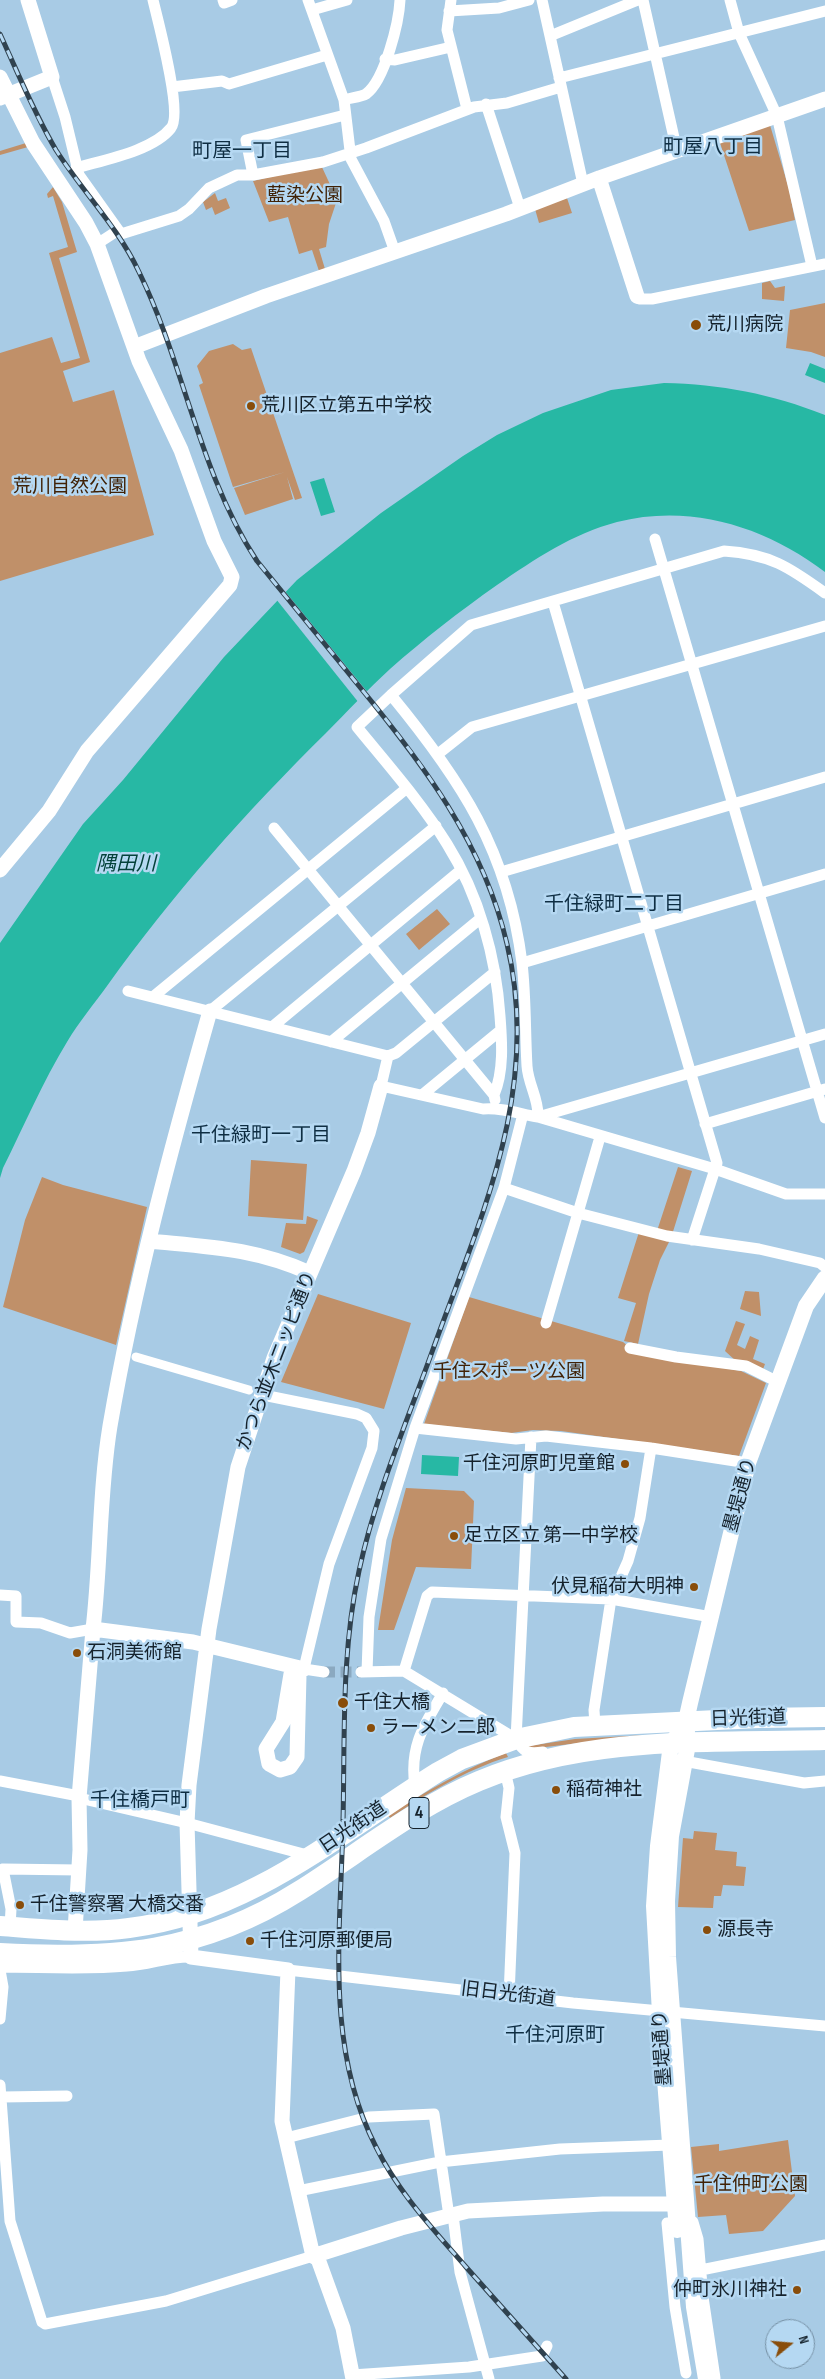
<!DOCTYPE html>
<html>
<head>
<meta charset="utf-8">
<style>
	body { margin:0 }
	#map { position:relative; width:825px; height:2379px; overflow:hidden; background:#a8cbe5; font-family:"Sofia Sans Condensed",sans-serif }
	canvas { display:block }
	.north { position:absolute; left:765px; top:2319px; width:50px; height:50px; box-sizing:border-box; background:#b5d8f2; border:1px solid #758fa3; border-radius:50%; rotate:73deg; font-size:14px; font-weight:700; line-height:20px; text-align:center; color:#15222c }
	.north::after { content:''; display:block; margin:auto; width:18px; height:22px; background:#894d0a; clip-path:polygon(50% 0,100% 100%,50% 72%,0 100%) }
</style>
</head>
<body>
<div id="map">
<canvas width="825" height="2379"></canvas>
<div class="north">N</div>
</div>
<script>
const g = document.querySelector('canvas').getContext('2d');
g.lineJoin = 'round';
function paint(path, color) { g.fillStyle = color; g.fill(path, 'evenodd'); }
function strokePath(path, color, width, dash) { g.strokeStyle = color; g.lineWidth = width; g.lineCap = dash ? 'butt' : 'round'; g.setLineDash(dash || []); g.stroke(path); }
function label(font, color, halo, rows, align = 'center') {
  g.font = font + ' "Sofia Sans Condensed","Noto Sans JP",sans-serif'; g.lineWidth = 5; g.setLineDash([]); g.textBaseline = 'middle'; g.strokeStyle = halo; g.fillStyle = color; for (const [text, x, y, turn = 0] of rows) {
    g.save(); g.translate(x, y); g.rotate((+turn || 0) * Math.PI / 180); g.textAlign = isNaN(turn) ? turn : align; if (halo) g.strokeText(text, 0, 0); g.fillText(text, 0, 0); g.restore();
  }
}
paint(new Path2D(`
	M770 125 789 189 795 220 749 231 720 143Z
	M26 143 28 147 0 155V151Z
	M321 165 334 193 336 203 329 224 326 247 319 249 325 269 319 271 312 250 299 254 288 217 269 222 253 181Z
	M53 187 62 202 77 252 59 258 90 362 63 371 73 402 114 390 154 535 0 581V353L52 337 61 363 80 358 49 253 68 247 53 196 48 198 47 194Z
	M215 193 218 201 226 198 230 208 215 215 212 207 206 210 203 202Z
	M567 198 572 213 539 223 535 209Z
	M770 281 775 288 785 286 784 301 762 299V283Z
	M825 303V357L811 352 786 348 790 310Z
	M233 344 242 350 251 348 302 498 295 500 287 477 293 499 245 515 234 488 285 472 233 487 199 385 203 383 197 366 209 351Z
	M437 909 450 924 419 950 406 934Z
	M251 1160 307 1164 303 1220 248 1216Z
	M678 1167 692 1171 671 1238 660 1260 649 1294 638 1344 624 1341 636 1303 618 1298 639 1232 655 1237Z
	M42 1177 63 1185 147 1207 116 1345 3 1307 25 1220Z
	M307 1216 318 1220 304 1252 300 1254 281 1247 286 1223 306 1224Z
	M745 1291 759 1292 761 1316 740 1309Z
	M318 1294 411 1323 384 1409 281 1382Z
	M469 1297 623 1342 635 1352 741 1371 766 1383 739 1456 561 1431 533 1430 511 1433 424 1424Z
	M736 1321 745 1324 737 1345 745 1349 750 1336 759 1340 753 1359 765 1364 762 1372 737 1362 725 1351Z
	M406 1488 464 1491 474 1501 471 1569 416 1567 394 1630H378L392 1540Z
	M646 1735 529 1749 528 1746 575 1739Z
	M506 1753 508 1757C465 1770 427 1794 390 1818L388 1815C427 1791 464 1769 506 1753Z
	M694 1831 717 1833 715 1850 737 1852 736 1866 746 1867 744 1886 723 1885 721 1896H714L713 1908 678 1907 683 1838 693 1839Z
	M788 2140 795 2196 763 2231 729 2234 726 2215 698 2217 691 2147 719 2144V2151Z`), '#c09069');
paint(new Path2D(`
	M810 363 825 369V383L805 375Z
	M664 383C720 384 772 394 825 415V572C766 527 691 503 617 522 572 534 535 559 497 585 460 611 424 639 390 669 368 689 347 712 326 733 246 812 172 895 107 986 94 1004 79 1022 67 1042 43 1081 24 1126 3 1168L0 1178V943L83 824 123 780 224 657 297 580 381 513 463 456 497 435 543 413 611 390Z
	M324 478 335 512 321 516 310 482Z
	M422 1455 459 1457 458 1476 421 1474Z`), '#27b8a4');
paint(new Path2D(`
	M284 590 369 694 359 703 276 599Z`), '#a8cbe5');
strokePath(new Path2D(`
	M324 1672H361`), '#8ba9c0', 11, [11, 5.5]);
strokePath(new Path2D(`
	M136 1357 249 1390`), '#fff', 9);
strokePath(new Path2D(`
	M223 0 224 3 232 0
	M308 0 344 100 351 159 384 221 395 252
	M451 0 447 30 467 109
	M542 0 583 184
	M643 0 677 151
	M730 0 739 33 777 116 812 266
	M312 10 347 0
	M449 11 499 8 529 0
	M550 36 638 0
	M385 59 395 60 451 47
	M52 77 65 117 79 175 121 234 179 216 189 209 209 188 237 175H253L323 162 366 148 474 107 507 103 561 87
	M559 78 825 11
	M172 87 222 81 229 84 327 55
	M344 100C350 98 361 97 366 94 385 80 399 22 400 0
	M486 104 520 208
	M76 168C103 160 153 151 171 128 183 114 158 21 153 0
	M253 175 246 140 345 115
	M97 244 117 231
	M637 296 639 299H652L825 264
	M655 539 825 1118
	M825 593C789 567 770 554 724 551L471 625 391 695C461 780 508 851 522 963 526 998 525 1032 527 1066 528 1084 539 1099 538 1117L715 1169 786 1194H825
	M553 602 717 1163 692 1240
	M391 695 357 727C388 765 421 802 447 844 479 895 496 957 500 1016 502 1042 504 1071 494 1095
	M438 754 472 727 825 626
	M274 828 494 1095 495 1100
	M501 872 825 777
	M522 963 825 874
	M128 991 388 1056 381 1086 483 1109C501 1107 520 1114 538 1117L825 1034
	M154 996 407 788
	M210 1011 436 826
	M272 1027 461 870
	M331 1042 481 918
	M388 1056 396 1053 495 972
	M422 1095 501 1030
	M705 1124 825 1089
	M504 1188 578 1213 667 1236 759 1249 820 1263 825 1267
	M546 1323 600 1137
	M630 1348 676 1357 746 1366 778 1382
	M263 1395 357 1414 366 1418 374 1431 372 1448 329 1564 306 1660 304 1669 324 1672
	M415 1428 516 1439 546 1436 651 1448 748 1463
	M0 1595 16 1596V1622L41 1623 70 1633 93 1629
	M404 1671 516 1739C524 1753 528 1754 543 1752
	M361 1672 404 1671 427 1596 432 1592 611 1599 711 1617
	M367 1672 369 1617 381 1539 415 1428 504 1188 523 1114
	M595 1725 594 1710 611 1599 628 1561 640 1518 651 1448
	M516 1739 531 1437
	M678 1760 804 1783 825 1781
	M505 1771 509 1788 506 1817 515 1853 509 1996
	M0 1781 79 1796
	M415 1786C409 1747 424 1725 443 1693
	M79 1798 187 1823 311 1856
	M10 1927 11 1909 3 1869 79 1870
	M0 1967C42 1967 85 1970 127 1966 149 1965 170 1956 191 1957
	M0 1970 3 1987 0 2019
	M288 1970 573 2003 825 2026
	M0 2085 10 2221 42 2322 45 2324 166 2301 313 2256
	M2 2097 67 2096
	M286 2138 369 2117 434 2114 449 2216
	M298 2191 440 2162 560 2149 670 2145
	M453 2215 460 2272 489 2379
	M701 2270 825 2245
	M686 2373 675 2307 667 2223 693 2222 698 2239 703 2297 715 2378
	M352 2375 469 2367 542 2356 547 2346`), '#fff', 11);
strokePath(new Path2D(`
	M0 77 33 143 86 223 97 244 139 361 181 450 214 541 232 577 230 585 87 751 49 811 0 870
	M0 98 52 77 28 0
	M599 178 637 296
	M134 347 266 296 506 214 599 178 825 99
	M149 1241C209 1247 254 1248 310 1273
	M93 1629C101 1562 99 1493 110 1426 134 1286 171 1148 210 1011
	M297 1668 299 1675 297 1757 290 1767 280 1770 269 1764 266 1749 283 1722 291 1674Z
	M75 1931 80 1850 79 1798 93 1629 193 1642 304 1669
	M313 2256 401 2228 468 2211 603 2204H686
	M353 2379 343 2328 318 2259 313 2256 282 2121 288 1970 191 1957 187 1823 189 1785 209 1629 238 1467 274 1358 354 1171 368 1133 381 1086`), '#fff', 15);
strokePath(new Path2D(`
	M660 2013 654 1906 658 1846 671 1744 678 1734
	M663 2055 677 2230
	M706 2379 694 2307 668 1957 667 1901 671 1836 688 1744 686 1721 690 1703 748 1463 806 1306 825 1278`), '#fff', 16);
strokePath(new Path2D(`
	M0 1926C43 1929 86 1934 129 1928 248 1914 340 1833 438 1772L462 1759 516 1739 574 1727 758 1718 825 1717
	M0 1953C113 1959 201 1953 299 1891 358 1854 414 1808 479 1781 588 1735 709 1743 825 1740`), '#fff', 20);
const rail = new Path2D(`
	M0 34C18 73 34 113 56 150 82 191 118 227 139 272 185 366 199 473 257 561 291 603 325 644 359 686 423 764 484 844 507 944 542 1091 480 1218 432 1352 406 1424 375 1496 359 1571 341 1653 345 1738 343 1821 341 1930 324 2046 376 2147 398 2192 433 2229 466 2267 499 2304 533 2342 566 2379`);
strokePath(rail, '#30424f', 5);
strokePath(rail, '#b5d8f2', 3, [9]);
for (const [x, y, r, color] of [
	[696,325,6,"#894d0a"],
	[251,406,5,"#894d0a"],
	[625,1464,5,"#894d0a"],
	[454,1536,5,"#894d0a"],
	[694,1587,5,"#894d0a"],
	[77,1653,5,"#894d0a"],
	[343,1703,6,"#894d0a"],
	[371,1728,5,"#894d0a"],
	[556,1790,5,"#894d0a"],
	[20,1905,5,"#894d0a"],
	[707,1930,5,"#894d0a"],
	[250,1941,5,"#894d0a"],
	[797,2290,5,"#894d0a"]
]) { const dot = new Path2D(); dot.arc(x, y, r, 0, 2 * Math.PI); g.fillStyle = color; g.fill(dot); strokePath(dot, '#b5d8f2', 2); }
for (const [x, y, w] of [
	[419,1813,20]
]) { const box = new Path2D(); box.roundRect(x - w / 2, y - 15.5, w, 31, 4); g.fillStyle = '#b5d8f2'; g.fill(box); strokePath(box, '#15222c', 1); }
label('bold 18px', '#15222c', null, [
	["4",419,1813]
]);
label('19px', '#402206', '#b5d8f2', [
	["藍染公園",305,196],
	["荒川自然公園",70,487],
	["千住スポーツ公園",509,1372],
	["千住仲町公園",751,2185]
]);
label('19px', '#15222c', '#b5d8f2', [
	["荒川病院",707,325],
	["荒川区立第五中学校",261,406],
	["千住河原町児童館",615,1464,"right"],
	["足立区立 第一中学校",464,1536],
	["伏見稲荷大明神",684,1587,"right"],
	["石洞美術館",87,1653],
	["千住大橋",354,1703],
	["ラーメン二郎",381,1728],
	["稲荷神社",566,1790],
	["千住警察署 大橋交番",30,1905],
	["源長寺",717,1930],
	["千住河原郵便局",260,1941],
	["仲町氷川神社",787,2290,"right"]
], 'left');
label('19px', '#15222c', '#b5d8f2', [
	["かつら並木ニッピ通り",277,1361,-69],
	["墨堤通り",741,1495,-75],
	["日光街道",748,1719,-2],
	["日光街道",353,1828,-34],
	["旧日光街道",508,1995,7],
	["墨堤通り",663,2048,-94]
]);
label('20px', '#0e2d42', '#b5d8f2', [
	["町屋八丁目",713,148],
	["町屋一丁目",242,152],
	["千住緑町二丁目",614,905],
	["千住緑町一丁目",261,1136],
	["千住橋戸町",140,1801],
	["千住河原町",555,2036]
]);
label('italic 20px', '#04423a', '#b5d8f2', [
	["隅田川",126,865]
]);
</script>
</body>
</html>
